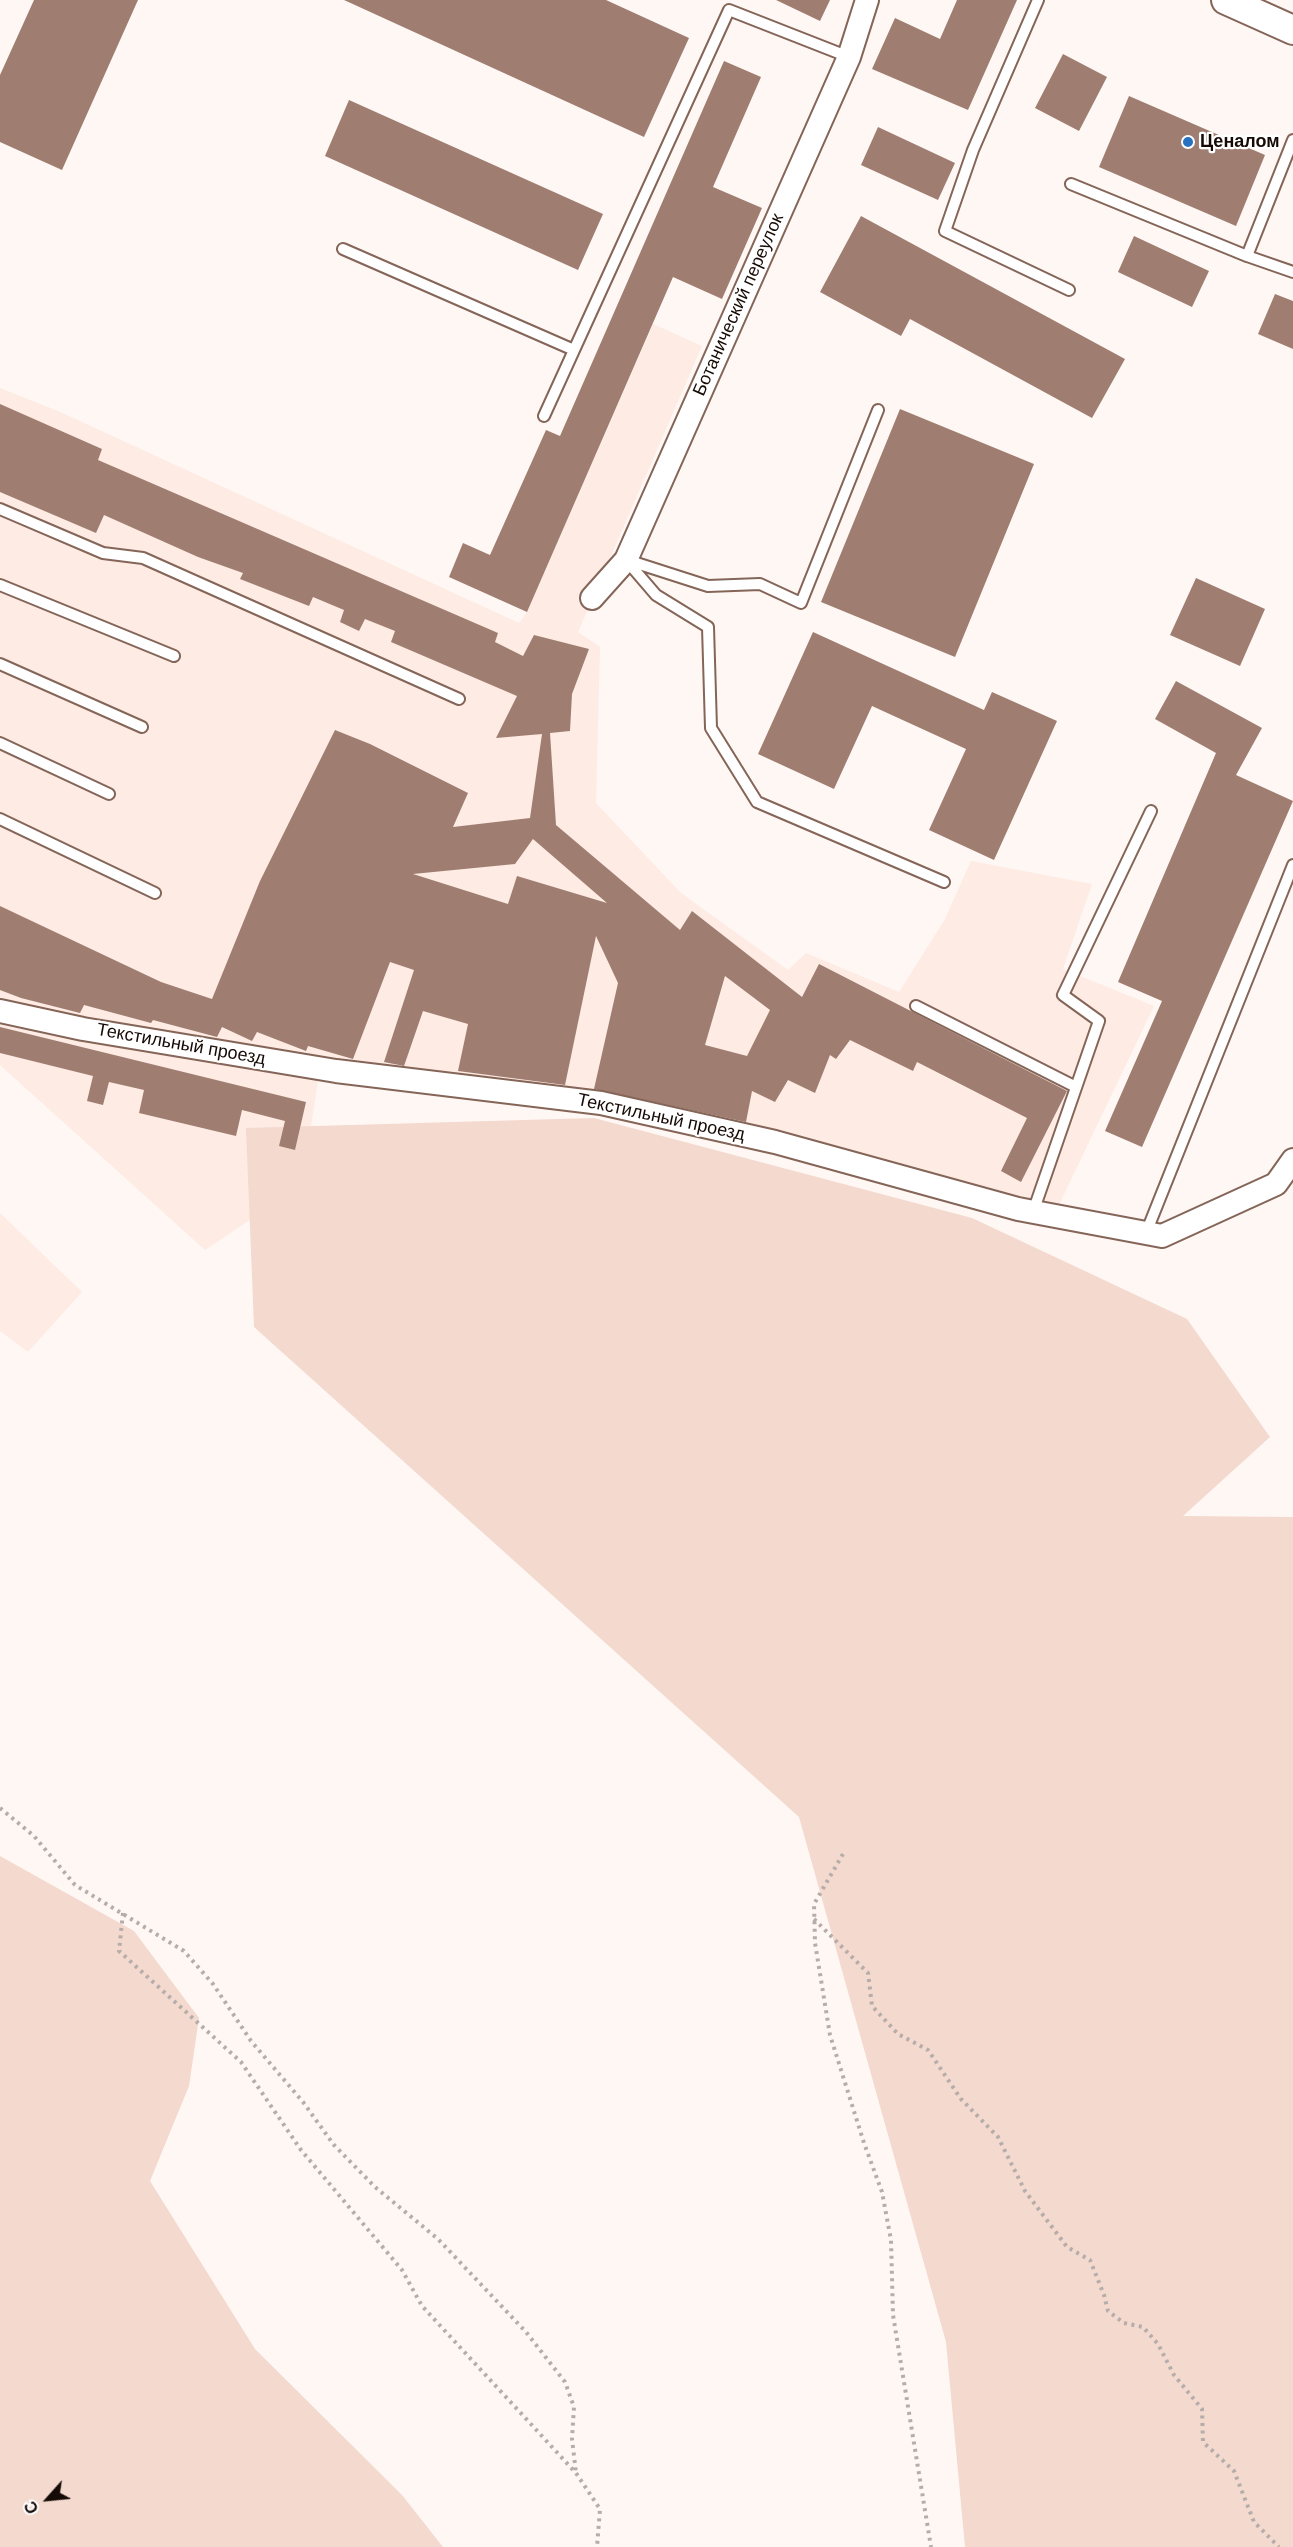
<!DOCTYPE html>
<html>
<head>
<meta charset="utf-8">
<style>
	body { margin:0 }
	#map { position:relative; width:1293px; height:2547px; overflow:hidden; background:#fff7f4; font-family:"DM Sans",sans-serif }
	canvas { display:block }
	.north { position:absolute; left:18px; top:2469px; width:60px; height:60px; -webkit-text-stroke:4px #fff; paint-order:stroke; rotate:243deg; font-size:16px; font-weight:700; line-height:24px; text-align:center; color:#160a06 }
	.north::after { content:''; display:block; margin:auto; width:21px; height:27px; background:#160a06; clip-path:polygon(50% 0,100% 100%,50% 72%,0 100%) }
</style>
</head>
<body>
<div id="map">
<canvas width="1293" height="2547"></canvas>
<div class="north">С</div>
</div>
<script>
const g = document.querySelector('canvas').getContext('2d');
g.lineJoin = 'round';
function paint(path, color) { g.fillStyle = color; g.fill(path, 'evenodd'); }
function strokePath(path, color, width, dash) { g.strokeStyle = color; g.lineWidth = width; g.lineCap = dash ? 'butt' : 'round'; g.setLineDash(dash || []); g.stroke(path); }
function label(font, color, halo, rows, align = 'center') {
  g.font = font + ' "DM Sans",sans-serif'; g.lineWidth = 4.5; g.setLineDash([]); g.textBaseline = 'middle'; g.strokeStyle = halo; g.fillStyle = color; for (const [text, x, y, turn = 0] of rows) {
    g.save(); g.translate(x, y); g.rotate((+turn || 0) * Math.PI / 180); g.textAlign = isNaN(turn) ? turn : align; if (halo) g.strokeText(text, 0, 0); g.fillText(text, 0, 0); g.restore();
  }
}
paint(new Path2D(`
	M653 324 702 346 578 632 600 647 596 803 681 893 788 970 806 953 899 992 944 921 971 861 1092 884 1063 969 1154 1006 1057 1209 428 1077 318 1081 302 1185 205 1250 0 1065V388L58 411 519 623 527 612Z
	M0 1213 82 1292 28 1352 0 1331Z`), '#fdebe4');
paint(new Path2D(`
	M594 1118 972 1218 1187 1319 1270 1437 1183 1516 1293 1517V2547H965L946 2342 799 1817 254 1327 246 1128Z
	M0 1856 134 1931 199 2018 189 2086 150 2181 255 2349 402 2495 443 2547H0Z`), '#f3d9ce');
paint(new Path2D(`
	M34 0H138L62 170 0 142V75Z
	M344 0H606L689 38 644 137Z
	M776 0H830L820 21Z
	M957 0H1017L968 110 872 69 895 18 940 39Z
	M1063 54 1107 77 1079 131 1035 108Z
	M724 61 761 77 713 187 762 208 722 299 673 277 527 612 449 577 463 543 490 555 546 430 560 436Z
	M1129 96 1265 155 1236 226 1099 167Z
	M349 100 603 214 578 270 325 156Z
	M878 127 955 163 938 200 861 165Z
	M861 216 1125 359 1092 418 910 319 901 336 820 292Z
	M1134 236 1209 271 1192 307 1118 272Z
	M1275 294 1293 301V349L1258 334Z
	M0 404 102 449 98 460 498 633 495 642 523 656 534 635 589 649 572 694 570 731 550 733 556 825 680 930 692 911 802 997 819 964 1067 1091 1021 1182 1001 1171 1027 1118 917 1062 913 1071 850 1040 836 1059 830 1055 815 1093 788 1080 775 1102 752 1091 746 1122 594 1089 618 983 596 936 565 1085 458 1071 468 1024 423 1011 404 1066 384 1062 414 970 390 962 353 1059 308 1046 306 1051 257 1032 252 1041 222 1027 217 1037 153 1020 151 1023 84 1005 80 1013 21 998 0 990V906L161 982 212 999 260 881 335 730 370 744 468 793 453 827 530 818 542 734 496 738 517 696 391 642 395 631 365 619 359 631 340 622 344 610 313 597 309 606 240 579 243 573 198 557 104 515 96 533 0 492ZM533 839 607 903 517 876 508 904 413 874 515 864ZM725 976 770 1010 747 1056 705 1045Z
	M900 409 1034 464 955 657 821 602Z
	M1196 578 1265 609 1240 666 1170 635Z
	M813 632 984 710 992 692 1057 721 994 860 929 830 966 749 872 706 834 789 758 754Z
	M1176 681 1262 728 1236 775 1293 801 1142 1147 1105 1131 1162 1001 1118 982 1216 753 1155 719Z
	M0 1027 306 1102 295 1150 279 1146 285 1121 242 1110 236 1136 139 1113 144 1090 109 1082 103 1105 87 1101 93 1076 0 1053Z`), '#9f7e71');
const service = new Path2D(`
	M1038 0 973 150 945 231 1069 290
	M1071 184 1247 256 1293 140
	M343 249 574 350
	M1247 256 1293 272
	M544 416 729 10 849 57
	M0 509 103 553 143 558 459 699
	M626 560 656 595 708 627 711 728 757 802 944 882
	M627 560 708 586 760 584 801 603 878 410
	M0 585 174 656
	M0 664 142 727
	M0 743 109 794
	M0 819 155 893
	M916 1006 1076 1087
	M1033 1212 1099 1021 1063 995 1151 811
	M1146 1233 1293 865`);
const minor = new Path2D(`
	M592 598 626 560 849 57 867 0
	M0 1011 83 1029 336 1071 601 1103 775 1142 1018 1209 1162 1236 1276 1184 1293 1160`);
const tertiary = new Path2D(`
	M1226 0 1293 30`);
strokePath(service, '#846558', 14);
strokePath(minor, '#846558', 26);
strokePath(tertiary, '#846558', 32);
strokePath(new Path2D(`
	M0 1808 34 1836 75 1885 184 1951 213 1984 251 2041 303 2102 334 2145 375 2187 438 2239 526 2332 565 2382 574 2407 572 2439 576 2473
	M843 1854 814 1904 815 1943 830 2035 864 2143 882 2192 891 2240 893 2315 931 2547
	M123 1913 119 1951 241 2062 301 2150 402 2270 422 2306 576 2473 600 2509 597 2547
	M814 1919 868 1973 872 2006 898 2034 928 2050 961 2099 998 2137 1025 2191 1067 2247 1090 2260 1104 2295 1108 2311 1124 2323 1143 2327 1158 2344 1174 2375 1202 2409 1203 2442 1234 2471 1254 2522 1279 2547`), '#b6adaa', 4, [3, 4.5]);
strokePath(service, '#fff', 10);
strokePath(minor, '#fff', 22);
strokePath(tertiary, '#fff', 28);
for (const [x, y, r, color] of [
	[1188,142,6,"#2771c1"]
]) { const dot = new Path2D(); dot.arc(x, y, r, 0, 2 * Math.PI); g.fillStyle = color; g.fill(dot); strokePath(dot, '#fff', 2); }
label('bold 18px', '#160a06', '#fff', [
	["Ценалом",1200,142]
], 'left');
label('18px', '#160a06', '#fff', [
	["Ботанический переулок",739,305,-66],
	["Текстильный проезд",181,1045,10],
	["Текстильный проезд",661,1118,12]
]);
</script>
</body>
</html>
